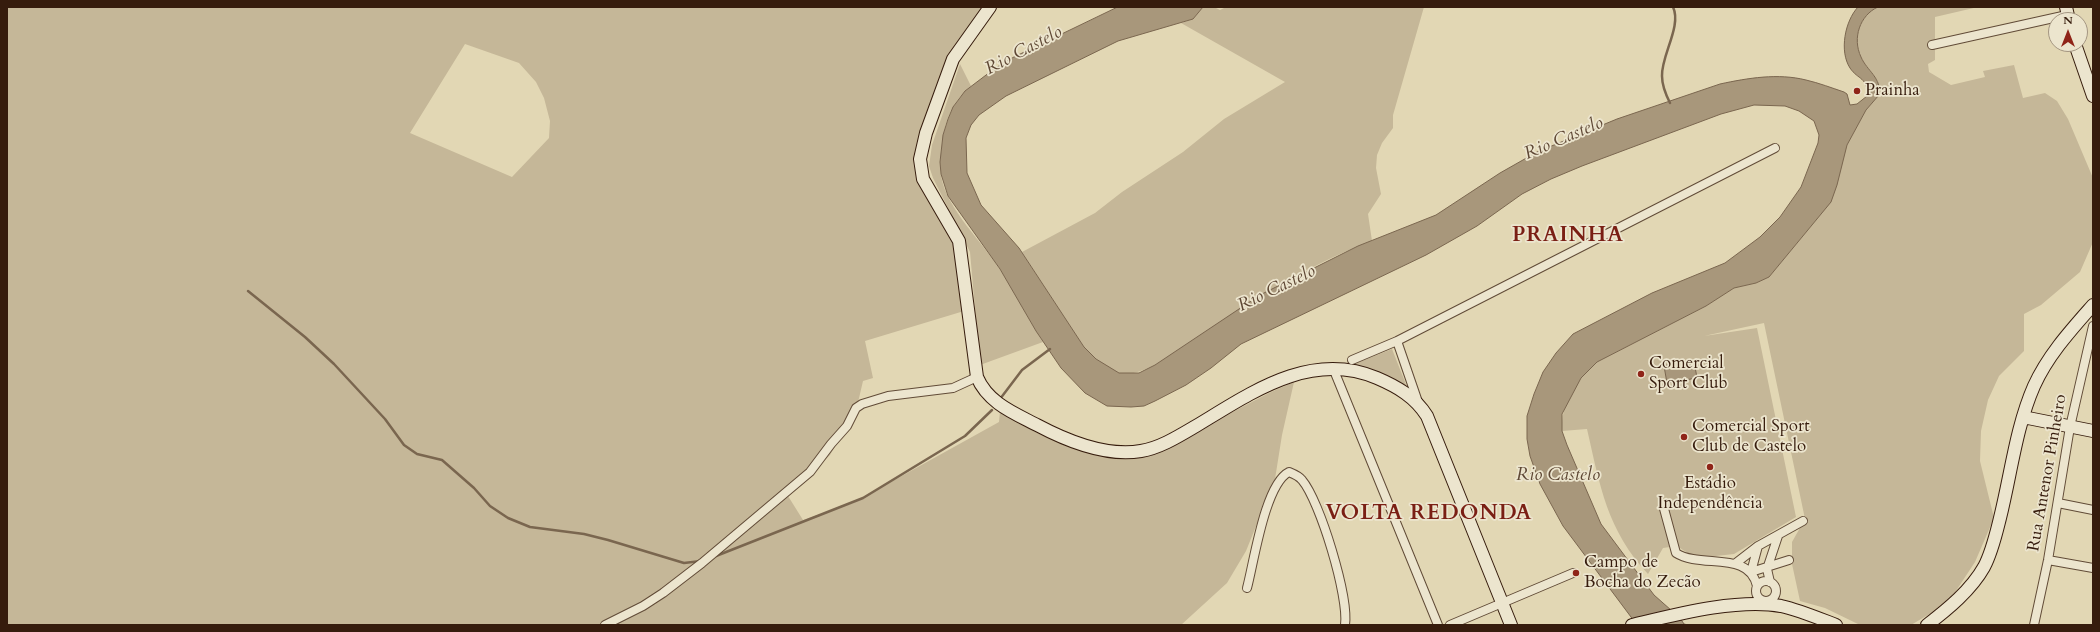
<!DOCTYPE html>
<html>
<head>
<meta charset="utf-8">
<style>
	body { margin:0 }
	#map { position:relative; width:2100px; height:632px; overflow:hidden; background:#e2d7b4; font-family:Cardo,serif }
	canvas { display:block }
	.frame { position:absolute; inset:0; border:8px solid #361c0d; pointer-events:none }
	.north { position:absolute; left:2048px; top:12px; width:40px; height:40px; box-sizing:border-box; background:#ece5ce; border:1px solid #a39581; border-radius:50%; rotate:0deg; font-size:11px; font-weight:700; line-height:16px; text-align:center; color:#361c0d }
	.north::after { content:''; display:block; margin:auto; width:14px; height:18px; background:#8f2418; clip-path:polygon(50% 0,100% 100%,50% 72%,0 100%) }
</style>
</head>
<body>
<div id="map">
<canvas width="2100" height="632"></canvas>
<div class="frame"></div>
<div class="north">N</div>
</div>
<script>
const g = document.querySelector('canvas').getContext('2d');
g.lineJoin = 'round';
function paint(path, color) { g.fillStyle = color; g.fill(path, 'evenodd'); }
function strokePath(path, color, width, dash) { g.strokeStyle = color; g.lineWidth = width; g.lineCap = dash ? 'butt' : 'round'; g.setLineDash(dash || []); g.stroke(path); }
function label(font, color, halo, rows, align = 'center') {
  g.font = font + ' Cardo,serif'; g.lineWidth = 3.5; g.setLineDash([]); g.textBaseline = 'middle'; g.strokeStyle = halo; g.fillStyle = color; for (const [text, x, y, turn = 0] of rows) {
    g.save(); g.translate(x, y); g.rotate((+turn || 0) * Math.PI / 180); g.textAlign = isNaN(turn) ? turn : align; if (halo) g.strokeText(text, 0, 0); g.fillText(text, 0, 0); g.restore();
  }
}
paint(new Path2D(`
	M7 7H985L977 17 919 143 933 207 954 245 964 311 865 341 873 378 863 381 856 411 830 455 788 496 803 520 853 503 999 422 1000 411 1115 457 1196 431 1271 392 1294 382 1282 435 1275 479 1246 551 1227 583 1181 625H7ZM465 44 519 63 536 82 544 98 550 121 549 138 512 177 410 133Z
	M1203 7H1214L1220 10 1226 7H1424L1393 115V128L1382 143 1377 155 1376 168 1381 194 1368 214 1372 241C1293 270 1226 320 1155 365 1121 382 1109 373 1084 347L1022 252 1095 213 1122 192 1183 152 1224 119 1285 82 1181 23 1193 19Z
	M1878 7H1978L1935 17V60L1928 64 1929 72 1951 85 1985 77 1983 71 2014 65 2023 98 2045 93 2057 101 2068 119 2093 178V242L2080 272 2041 305 2024 314V351L1999 376 1988 400 1981 431 1980 461 1994 518 1975 562 1948 603 1911 625H1860L1825 608 1800 601 1792 564V542L1805 519 1764 323 1704 336 1757 328 1796 517 1734 554 1707 557 1689 554 1677 546 1663 548 1648 574C1607 530 1600 486 1587 429L1562 431C1560 405 1577 378 1597 362L1706 306 1734 288 1756 283 1769 277 1821 214 1847 145 1866 110 1879 95C1882 77 1867 71 1861 57 1852 38 1860 15 1878 7Z
	M960 64 971 86C954 100 944 120 943 142 942 153 939 165 941 176 947 210 983 242 1001 271 1016 294 1028 319 1043 342L980 365 970 252 933 178 929 166 932 145Z
	M1392 349 1407 387 1395 380 1352 365Z`), '#c5b798');
const water = new Path2D(`
	M1118 7H1203L1193 19 1118 41 1006 96 979 115 971 125 966 138 967 173 981 205 1019 248 1084 347 1096 359 1119 373H1139L1155 365 1260 295 1358 246 1436 215 1500 173 1537 152 1617 119 1720 84C1748 78 1778 73 1806 80 1819 83 1832 88 1844 92L1847 94 1850 105 1857 104 1867 96C1868 77 1858 80 1850 68 1839 51 1845 21 1858 7H1878C1860 15 1852 38 1861 57 1867 71 1882 78 1879 95L1866 110 1847 145 1837 185 1831 202 1769 277 1756 283 1734 288 1706 306 1597 362 1581 378 1562 414V431L1567 445 1601 524 1654 595 1680 618 1684 624 1688 625H1637L1563 526 1540 484 1530 456 1527 439V416L1534 394 1543 372 1556 353 1573 334 1652 293 1725 263 1760 237 1780 217 1801 187 1818 143 1819 135 1814 121 1799 111 1785 106 1754 105 1721 114 1582 166 1551 179 1522 194 1477 226 1426 255 1241 344 1211 368 1186 385 1155 401 1144 406 1131 407 1107 406 1085 393 1061 368 1036 331 1000 269 948 196 941 174 940 162 943 135 948 119 953 107 965 91 994 69 1012 58Z
	M1694 361 1697 378 1667 383 1664 366Z`);
paint(water, '#a8977b');
strokePath(water, '#7a664f', 1);
strokePath(new Path2D(`
	M1670 103C1666 95 1662 85 1662 76 1661 56 1682 26 1673 7
	M248 291 305 337 334 364 385 419 404 445 417 454 442 460 474 488 490 506 508 518 530 527 584 534 608 540 684 563 701 561
	M1000 399 1022 370 1050 349
	M716 556 863 498 965 436 992 410`), '#7a664f', 2.5);
const street = new Path2D(`
	M1932 45 2067 15
	M1397 341 1418 402
	M1352 360 1397 341 1775 148
	M1333 368 1438 625
	M2058 503 2093 510
	M1663 505 1676 553C1701 569 1749 550 1757 586
	M1789 560 1751 572 1758 546 1803 521
	M2048 560 2093 568
	M1736 563 1758 546
	M1756 591a10 10 0 1 1 20 0a10 10 0 1 1-20 0Z
	M1770 582 1767 569 1778 536
	M1247 588C1254 562 1265 484 1289 472 1294 474 1299 476 1302 480 1320 501 1349 597 1345 625
	M605 625 643 606 663 593 702 563 810 472 831 444 847 426 856 408 862 404 888 396 953 388 977 377
	M1450 625 1573 573
	M2034 625 2048 560 2070 427 2093 326`);
const secondary = new Path2D(`
	M990 7 953 59 926 133 920 159 923 179 959 241 977 377C988 403 1014 413 1037 425 1067 441 1106 457 1141 451 1160 448 1179 436 1196 426 1251 393 1310 350 1377 378 1398 387 1415 397 1427 416L1511 625
	M2066 7 2069 20
	M2075 44 2093 96
	M2023 417 2093 431
	M1632 625C1674 615 1737 598 1781 606 1799 610 1818 618 1836 625
	M1927 625C1948 609 1971 590 1984 567 1992 552 1996 534 2000 518 2011 474 2016 427 2034 386 2048 355 2071 330 2093 305`);
strokePath(street, '#614b37', 10);
strokePath(secondary, '#361c0d', 14);
strokePath(street, '#ece5ce', 8);
strokePath(secondary, '#ece5ce', 12);
for (const [x, y, r, color] of [
	[1857,91,4,"#8f2418"],
	[1641,374,4,"#8f2418"],
	[1684,437,4,"#8f2418"],
	[1710,467,4,"#8f2418"],
	[1576,573,4,"#8f2418"]
]) { const dot = new Path2D(); dot.arc(x, y, r, 0, 2 * Math.PI); g.fillStyle = color; g.fill(dot); strokePath(dot, '#ece5ce', 1.5); }
label('17px', '#361c0d', '#ece5ce', [
	["Prainha",1865,91],
	["Comercial",1649,364],
	["Sport Club",1649,384],
	["Comercial Sport",1692,427],
	["Club de Castelo",1692,447],
	["Estádio",1710,484,"center"],
	["Independência",1710,504,"center"],
	["Campo de",1584,563],
	["Bocha do Zecão",1584,583]
], 'left');
label('17px', '#361c0d', '#ece5ce', [
	["Rua Antenor Pinheiro",2048,473,-80]
]);
label('italic 18px', '#5e4734', '#ece5ce', [
	["Rio Castelo",1024,51,-28],
	["Rio Castelo",1564,139,-23],
	["Rio Castelo",1277,289,-26],
	["Rio Castelo",1558,476]
]);
g.letterSpacing = '1px';
label('bold 21px', '#7a1f14', '#ece5ce', [
	["PRAINHA",1568,236],
	["VOLTA REDONDA",1429,514]
]);
g.letterSpacing = '0px';
</script>
</body>
</html>
